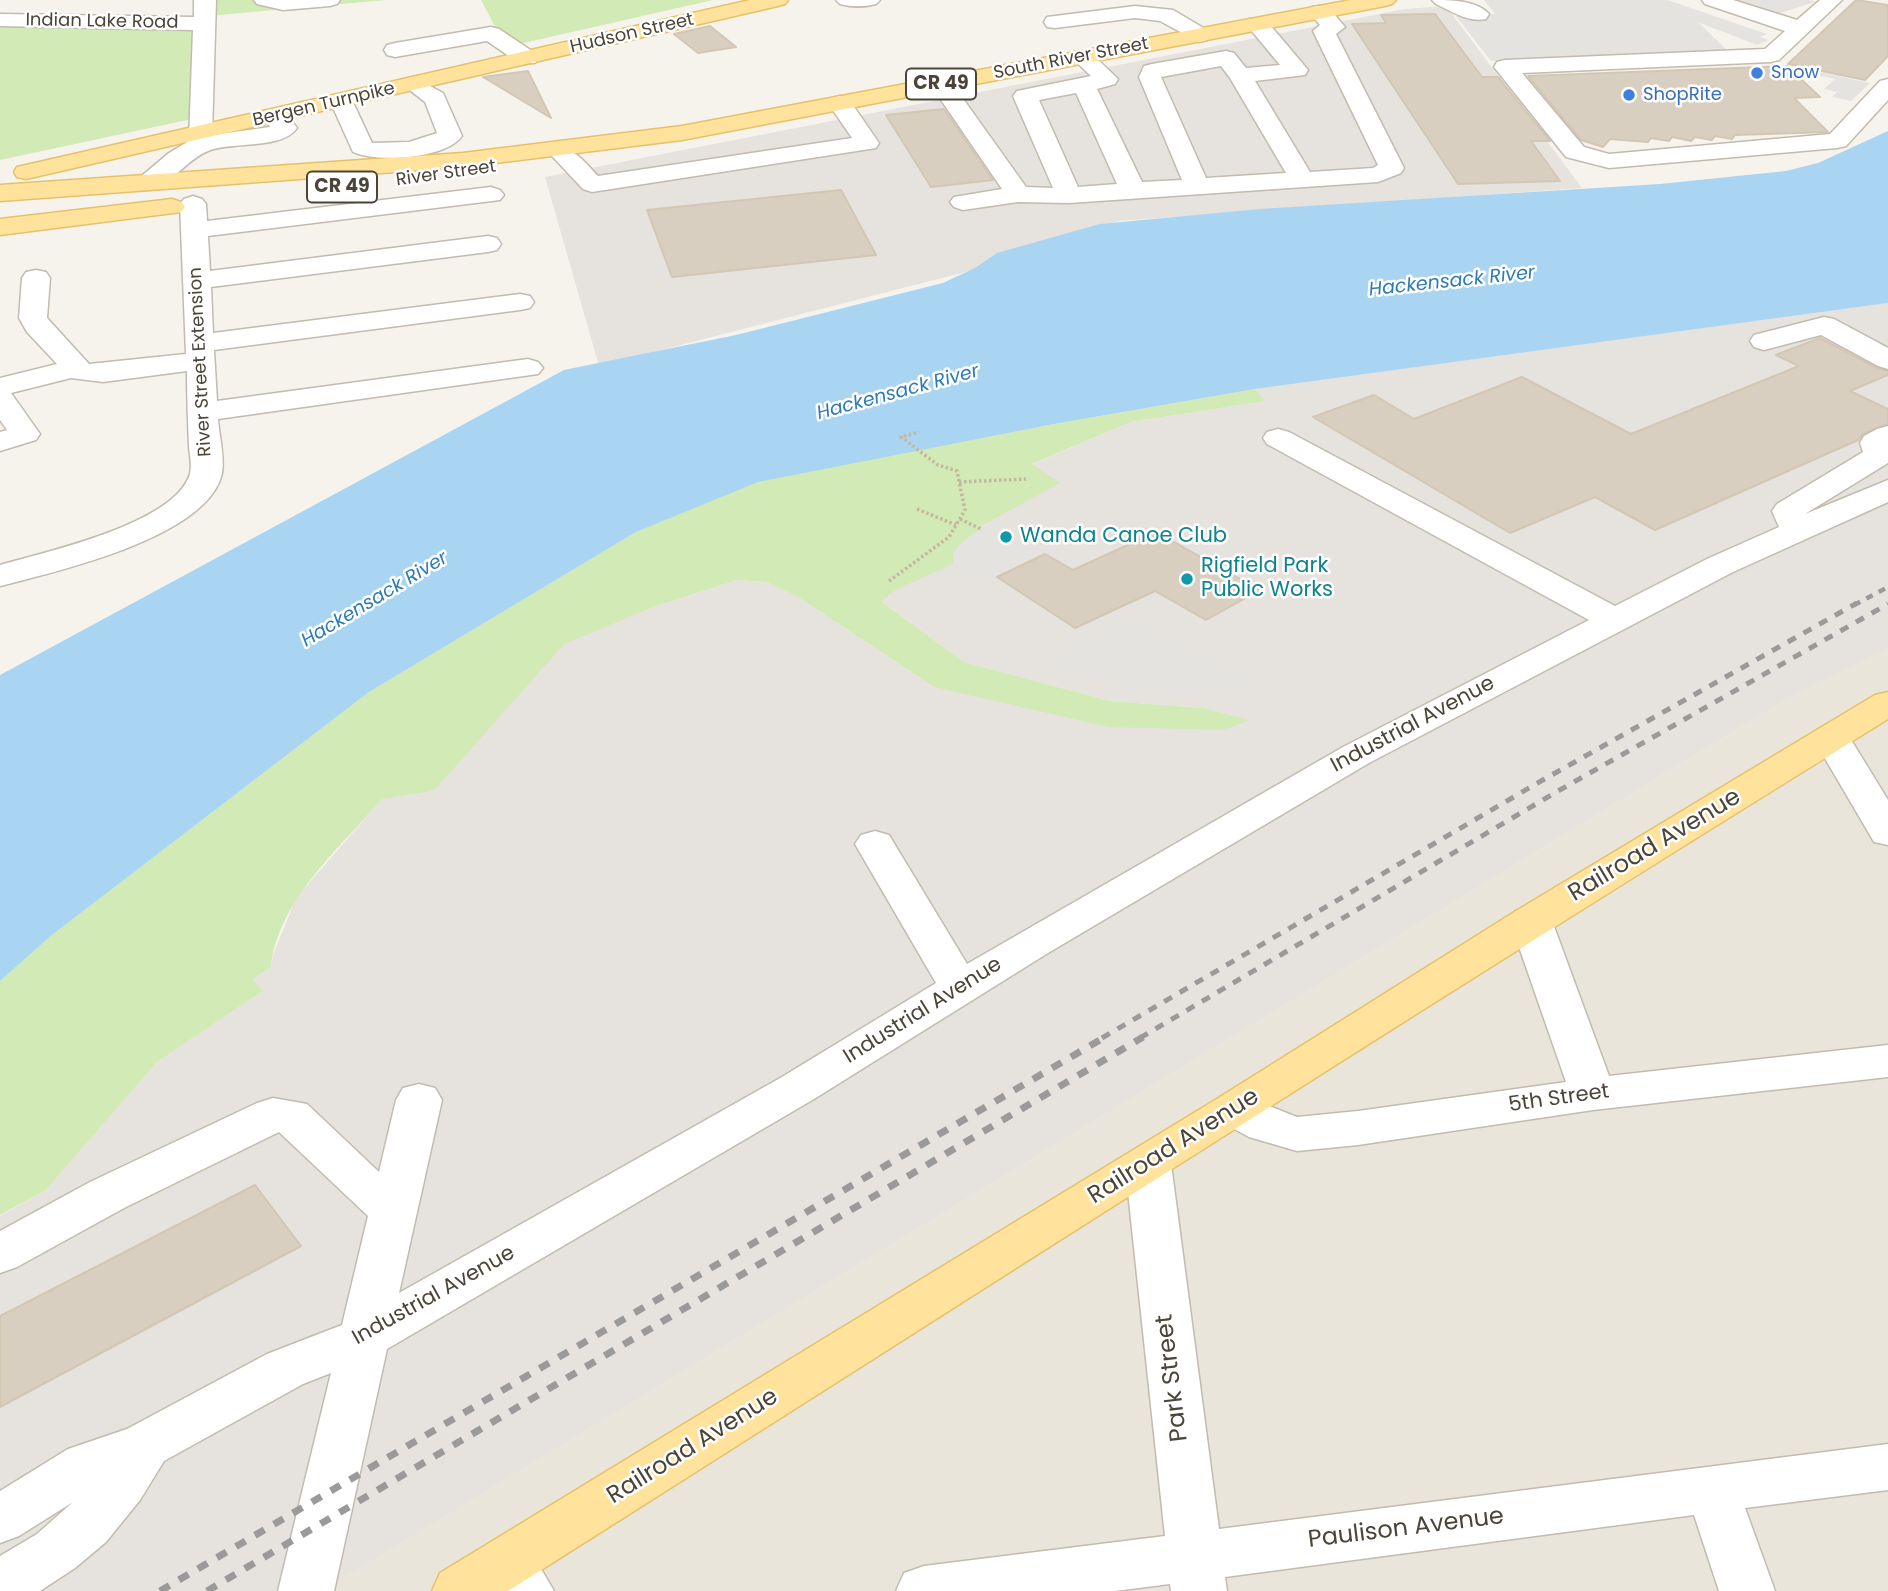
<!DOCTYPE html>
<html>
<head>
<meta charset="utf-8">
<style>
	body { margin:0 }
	canvas { display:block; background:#f6f3ec }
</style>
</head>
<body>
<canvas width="1888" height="1591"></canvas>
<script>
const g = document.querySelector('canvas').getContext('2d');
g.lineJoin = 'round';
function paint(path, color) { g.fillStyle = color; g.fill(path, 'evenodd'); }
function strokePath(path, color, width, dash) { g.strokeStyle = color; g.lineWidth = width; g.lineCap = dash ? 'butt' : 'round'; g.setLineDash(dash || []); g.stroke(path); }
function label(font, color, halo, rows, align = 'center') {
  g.font = font + ' Poppins,sans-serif'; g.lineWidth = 5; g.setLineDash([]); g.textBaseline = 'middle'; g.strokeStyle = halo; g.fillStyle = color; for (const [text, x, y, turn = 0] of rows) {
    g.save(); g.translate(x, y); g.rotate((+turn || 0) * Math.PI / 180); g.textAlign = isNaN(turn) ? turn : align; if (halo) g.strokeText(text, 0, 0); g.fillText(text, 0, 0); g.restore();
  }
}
paint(new Path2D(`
	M1888 648V1591H323L1774 707Z`), '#eae5da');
paint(new Path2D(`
	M1446 6 1582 188 1118 221 969 271 599 366 545 177 1405 9Z
	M1888 303V648L1774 707 323 1591H0V1216L45 1191 157 1062 263 991 253 979 271 967 273 955 296 898 382 799 434 791 563 644 659 605 737 580 767 582 798 597 934 687 1224 730 1248 720 1203 708 1110 701 964 662 849 577 1031 465 1131 422 1264 401 1255 389Z`), '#e6e2dd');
paint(new Path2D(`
	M197 0H386L197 17Z
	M481 0H713L506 47Z
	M0 20 196 23 192 119 0 160Z
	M1255 389 1265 401 1131 422 1032 464 1060 483 981 526 982 528 968 537 953 554V564L897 589 881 601 964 662 1110 701 1203 708 1250 720 1224 730 1109 727 934 687 798 597 767 582 737 580 659 605 564 644 434 791 382 799C340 848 278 900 271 967L253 979 263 991 157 1062 45 1191 0 1215V981L52 935 369 692 636 532 758 481 1054 424Z`), '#d2eab5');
paint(new Path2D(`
	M1484 0H1667L1767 34 1760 37 1769 40 1757 45 1698 22 1730 53 1491 61 1456 16 1495 14Z
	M1737 0H1810L1815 2 1777 14Z
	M1819 72 1870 83 1851 101 1832 97 1837 92 1824 89 1835 79 1816 75Z
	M982 528 1022 550 1030 546 1044 554 983 584 953 564V554L960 544Z
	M1129 611 1201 654 1259 679 1252 686 1234 692 1180 695 1108 683 1054 669 1036 661Z`), '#e5e3e0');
paint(new Path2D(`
	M1888 131V303L1255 389 1054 424 758 482 636 532 369 692 52 935 0 981V675L564 370 736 335 943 283 975 268 997 253 1100 224 1260 209 1660 184 1786 171 1818 163Z`), '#a9d4f2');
const building = new Path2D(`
	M1856 0 1888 5V56L1865 80 1788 64Z
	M1435 14 1482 77H1498L1550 141H1531L1560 181 1458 184 1352 24 1386 23 1381 15Z
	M710 26 736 47 698 53 674 34Z
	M1787 66 1820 97 1794 98 1828 132 1735 135 1732 139 1715 136 1712 140 1695 137 1691 141 1672 137 1669 141 1651 138 1648 142 1610 139 1603 147 1581 140 1528 76Z
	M528 71 551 118 483 77Z
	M944 109 993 180 931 187 886 115Z
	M841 190 876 255 672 277 647 210Z
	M1820 338 1877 368 1888 371V375L1850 391 1888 409V424L1863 434 1858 440 1655 530 1595 497 1510 533 1313 417 1374 395 1414 419 1522 377 1631 434 1799 366 1776 355Z
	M1156 532 1260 590 1206 620 1155 591 1075 628 997 577 1045 554 1073 570Z
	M255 1185 301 1246 0 1407V1316Z`);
paint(building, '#d8cfc1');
strokePath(building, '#d3c7b4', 2);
const minor = new Path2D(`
	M194 0H216L212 135 270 127 263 116 267 111C282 107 288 116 297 128 282 150 232 141 208 151 184 160 164 196 138 189L134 184 138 179 169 153 189 141 193 30 0 26V14L194 17Z
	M254 0H340L337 4 330 6 283 10 257 4Z
	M836 0H880L876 4C865 7 851 7 840 4Z
	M1432 0C1451 0 1476 0 1489 14L1486 19C1469 23 1451 11 1436 4Z
	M1702 0H1733L1797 20 1820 0H1842L1779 60 1771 62 1522 73 1584 147 1609 154 1830 134 1880 81 1888 79V100L1846 146 1837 148 1609 168 1566 157 1494 67 1497 62 1505 60 1765 49 1785 31 1705 4Z
	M1135 6 1173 10 1207 30 1210 35 1207 40 1199 42 1160 21 1135 18 1055 28 1047 27 1044 22 1047 17Z
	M1320 6 1328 7 1345 27 1336 34 1404 168 1401 173 1378 182 1069 203 1018 202 963 210 954 207 950 202 954 197 1002 189 930 84 933 79H949L1026 187 1053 188 1013 96 1017 91 1091 76 1071 57 1074 52H1090L1118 79 1115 84 1097 89 1142 182 1182 180 1139 77 1144 66 1152 64 1226 51 1234 53 1246 68 1280 65 1246 24 1249 19H1265L1308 70 1305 75 1255 81 1310 172 1373 168 1378 165 1313 31 1320 25 1309 12 1312 7ZM1221 66 1230 78 1286 173 1206 178 1161 77ZM1076 93 1117 184 1078 187 1039 100Z
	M491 27 499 29 535 53 538 58 535 63H519L487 41 395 57 387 55 384 50 387 45 395 43Z
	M413 77 443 93 462 136C446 159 377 163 353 152L330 101 334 96H350L372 143 409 142 437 133 425 102 402 84 405 79Z
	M840 96 848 98 879 143 876 148 592 192 583 189 551 155 554 150C574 145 585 163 598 176L852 138 828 103 832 98Z
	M491 187 500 190 504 195 500 200 208 236 210 271 488 236 497 238 501 244 497 250 488 252 211 287 213 333 520 294 530 296 534 302 530 308 520 310 214 350 217 401 528 359 538 362 543 368 538 374 218 419C219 435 225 457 222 473 209 537 55 572 0 586V565C45 552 175 524 190 474 192 466 190 455 189 447 188 422 187 397 187 371L103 382 71 378 11 393 40 434 36 440 0 451V432L7 430 0 420V378L57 364 27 332 19 318 22 278 26 272 36 270 46 272 50 278 47 318 89 364 186 354 180 204 184 199 193 196 202 199 206 204 207 221Z
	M1824 317 1834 319 1888 348V369L1878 366 1821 335 1764 350 1754 347 1750 341 1754 335Z
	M1888 426V463L1805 514 1888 480V502L1733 572 1369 763 1048 953 814 1099 387 1349 334 1591H278L331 1373 303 1384 164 1461 140 1500 106 1542 75 1568 40 1591H0V1556L37 1534 73 1502 19 1536 0 1543V1491L68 1449 127 1429 267 1354 342 1325 368 1216 279 1132 124 1208 17 1267 0 1273V1231L90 1182 257 1103 273 1098 307 1104 379 1172 396 1100 403 1088 419 1084 435 1088 442 1100 399 1293 782 1077 936 983 855 844 861 835 875 831 889 835 967 964 1343 747 1589 620 1267 444 1263 438 1267 432 1278 429 1289 432 1615 606 1709 558 1779 527 1772 511 1777 504 1863 452 1860 443 1864 436 1877 429Z
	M1832 727 1845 730 1888 800V845L1874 842 1813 738 1819 730Z
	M1531 907 1546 911 1552 921 1609 1076 1888 1045V1077L1593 1110 1358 1145 1297 1151 1249 1137 1220 1121 1213 1109 1220 1097 1236 1093 1297 1117 1358 1111 1566 1082 1510 921 1516 911Z
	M1148 1147 1164 1152 1171 1164 1219 1529 1888 1444V1490L1745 1508 1775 1591H1719L1694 1515 1225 1577 1227 1591H1171L1170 1584 1115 1591H896L904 1573 924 1566 1165 1536 1125 1164 1132 1152Z
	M507 1537 527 1545 554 1591H495L479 1562 487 1545Z`);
const major = new Path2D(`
	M750 0H788L785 4 778 6 26 179 17 177 14 172 17 167 26 165Z
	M1351 0H1396L1392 4 1385 6 682 140 463 167 0 201V185L463 153 682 126Z
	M172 199 181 202 185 207 181 212 0 235V219Z
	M1888 692V719C1425 1005 968 1300 508 1591H432L440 1573 1220 1097 1516 911 1875 695Z`);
strokePath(minor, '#c2bbae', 3);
strokePath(major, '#e6c16a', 3);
strokePath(new Path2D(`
	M959 482 1026 479
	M917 509 956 525
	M960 519 981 529
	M889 581 949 537 965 510 957 471 938 465 901 437 919 432`), '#c4b79f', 3.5, [2.5, 2.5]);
paint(minor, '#fff');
paint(major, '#ffe39c');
strokePath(new Path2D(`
	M1854 605 1888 587`), '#9a9a9a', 4.5, [7, 7]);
strokePath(new Path2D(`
	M1102 1038 1541 781 1857 603
	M1140 1038 1558 791 1888 604`), '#9a9a9a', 5, [9, 9]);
strokePath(new Path2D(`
	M160 1591 1105 1037
	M207 1591 1143 1037`), '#9a9a9a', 7, [11, 11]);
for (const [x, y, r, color] of [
	[1757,73,7,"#3f7fe0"],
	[1629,95,7,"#3f7fe0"],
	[1006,537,7,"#0f9aa8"],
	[1187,579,7,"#0f9aa8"]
]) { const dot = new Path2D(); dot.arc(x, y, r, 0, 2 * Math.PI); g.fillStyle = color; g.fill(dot); strokePath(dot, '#fff', 2.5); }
label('18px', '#4b4439', '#fff', [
	["Indian Lake Road",102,22,1],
	["Hudson Street",632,34,-13],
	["South River Street",1071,59,-11],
	["Bergen Turnpike",324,105,-13],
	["River Street",446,174,-8],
	["River Street Extension",201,362,-93]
]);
label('18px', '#366cbe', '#fff', [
	["Snow",1771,73],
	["ShopRite",1643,95]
], 'left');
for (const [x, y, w] of [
	[941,84,70],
	[342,187,70]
]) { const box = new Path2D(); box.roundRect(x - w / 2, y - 15.5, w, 31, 5); g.fillStyle = '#fff'; g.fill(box); strokePath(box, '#4b4439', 2); }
label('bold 19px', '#4b4439', null, [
	["CR 49",941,84],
	["CR 49",342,187]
]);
label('italic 19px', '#2e7ab2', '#fff', [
	["Hackensack River",1452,282,-6],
	["Hackensack River",898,393,-15],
	["Hackensack River",375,600,-31]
]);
label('21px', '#0d838f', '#fff', [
	["Wanda Canoe Club",1020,537],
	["Rigfield Park",1201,567],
	["Public Works",1201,591]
], 'left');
label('21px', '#4b4439', '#fff', [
	["Industrial Avenue",1413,725,-28],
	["Industrial Avenue",923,1011,-32],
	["5th Street",1559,1099,-8],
	["Industrial Avenue",434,1296,-29]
]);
label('24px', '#4b4439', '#fff', [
	["Railroad Avenue",1655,846,-31],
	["Railroad Avenue",1174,1147,-32],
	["Park Street",1173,1378,-97],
	["Railroad Avenue",693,1447,-32],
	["Paulison Avenue",1406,1529,-7]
]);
</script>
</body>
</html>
